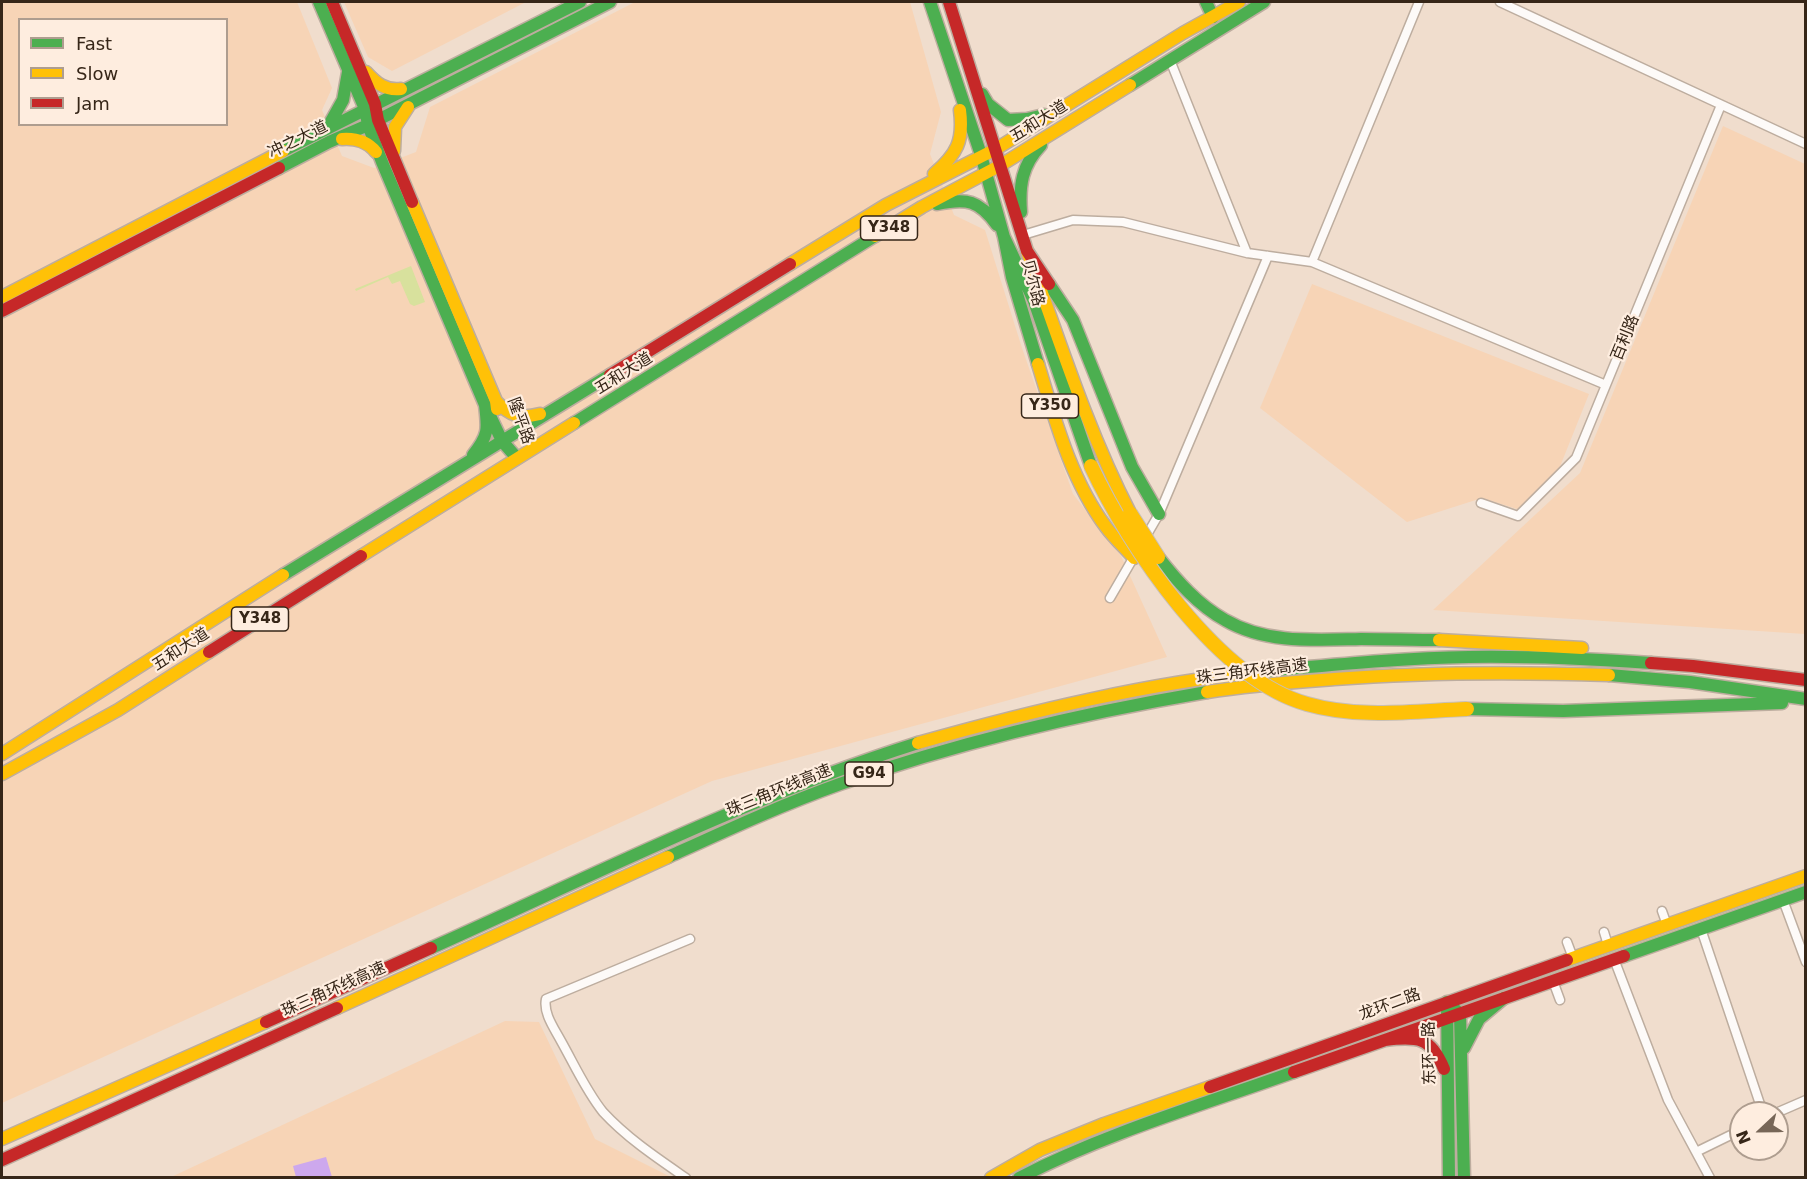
<!DOCTYPE html>
<html>
<head>
<meta charset="utf-8">
<style>
	body { margin:0 }
	#map { position:relative; width:1807px; height:1179px; overflow:hidden; background:#f0ddcd; font-family:"DejaVu Sans",sans-serif }
	canvas { display:block }
	.frame { position:absolute; inset:0; border:3px solid #362618; pointer-events:none }
	.legend { position:absolute; left:18px; top:18px; width:210px; height:108px; box-sizing:border-box; background:#feeddf; border:2px solid #ae9d8f; margin:0; padding:8px 10px; list-style:none; font-size:18px; color:#362618 }
	.legend li { display:flex; align-items:center; gap:12px; height:30px }
	.legend b { width:30px; border:2px solid #ae9d8f }
	.north { position:absolute; left:1729px; top:1101px; width:60px; height:60px; box-sizing:border-box; background:#feeddf; border:2px solid #ae9d8f; border-radius:50%; rotate:248deg; font-size:16px; font-weight:700; line-height:24px; text-align:center; color:#362618 }
	.north::after { content:''; display:block; margin:auto; width:21px; height:27px; background:#776657; clip-path:polygon(50% 0,100% 100%,50% 72%,0 100%) }
</style>
</head>
<body>
<div id="map">
<canvas width="1807" height="1179"></canvas>
<div class="frame"></div>
<ul class="legend">
<li><b style="height:8px;background:#4caf50"></b>Fast</li>
<li><b style="height:8px;background:#ffc107"></b>Slow</li>
<li><b style="height:8px;background:#c62828"></b>Jam</li>
</ul>
<div class="north">N</div>
</div>
<script>
const g = document.querySelector('canvas').getContext('2d');
g.lineJoin = 'round';
function paint(path, color) { g.fillStyle = color; g.fill(path, 'evenodd'); }
function strokePath(path, color, width, dash) { g.strokeStyle = color; g.lineWidth = width; g.lineCap = dash ? 'butt' : 'round'; g.setLineDash(dash || []); g.stroke(path); }
function label(font, color, halo, rows, align = 'center') {
  g.font = font + ' "DejaVu Sans","Noto Sans SC",sans-serif'; g.lineWidth = 4.5; g.setLineDash([]); g.textBaseline = 'middle'; g.strokeStyle = halo; g.fillStyle = color; for (const [text, x, y, turn = 0] of rows) {
    g.save(); g.translate(x, y); g.rotate((+turn || 0) * Math.PI / 180); g.textAlign = isNaN(turn) ? turn : align; if (halo) g.strokeText(text, 0, 0); g.fillText(text, 0, 0); g.restore();
  }
}
paint(new Path2D(`
	M2 2H297L332 88 322 110 342 156 374 168 416 152 430 107 635 2H910L941 112 930 154 954 215 985 230 1022 348 1073 494 1121 556 1167 657 712 781 2 1103ZM20 20H226V124H20Z
	M344 2H526L392 71 368 57Z
	M1723 126 1805 164V634L1433 610 1580 473Z
	M1312 284 1589 394 1553 484 1520 510 1482 498 1407 522 1260 408Z
	M505 1021 539 1022 595 1139 671 1177 169 1178Z`), '#f7d4b6');
paint(new Path2D(`
	M411 266 425 302 414 306 410 304 400 281 392 284 388 277 356 291 355 289Z
	M1805 882V885L1476 1002V998Z
	M1426 1017 1427 1019 1059 1151V1148L1073 1142Z`), '#d8e19d');
paint(new Path2D(`
	M326 1157 332 1177H296L293 1166Z`), '#cda8ed');
const street = new Path2D(`
	M1500 2 1806 144
	M1170 60 1247 253
	M1023 235 1073 220 1123 222 1247 253 1312 262 1606 385
	M1312 262 1419 2
	M1481 503 1518 516 1576 458 1721 105
	M1145 538 1159 514 1268 256
	M1110 598 1135 555
	M1783 900 1806 962
	M1662 911 1667 925
	M1701 929 1763 1113
	M1604 932 1608 945
	M1567 942 1573 958
	M1614 959 1668 1100 1710 1178
	M1553 981 1560 1000
	M1776 1113 1806 1100
	M1696 1152 1741 1130
	M686 1178C657 1158 627 1138 603 1112 586 1091 574 1064 561 1041 554 1028 543 1013 546 999L690 939`);
const fast = new Path2D(`
	M319 2 365 109 368 125 382 162 485 405 502 441 516 457
	M930 2 981 155 1004 237 1012 277 1038 364
	M1206 2 1213 17
	M1130 85 1264 2
	M982 94 988 104 1008 120 1027 119 1044 115
	M329 125 343 100 348 72
	M283 151 580 2
	M279 168 329 142 368 125 610 2
	M937 204C967 198 979 200 997 225
	M1021 212C1019 185 1022 165 1041 145
	M1004 237 1034 301 1091 466
	M1049 284 1073 320 1132 467 1159 514
	M574 423 875 236
	M473 455C489 435 488 429 485 405
	M1158 557C1177 581 1198 605 1225 620 1266 644 1315 640 1361 639 1387 639 1413 640 1439 640
	M283 575 610 375
	M1265 671C1333 665 1401 658 1469 657 1530 656 1591 659 1651 663
	M1609 675 1690 682 1806 699
	M1467 709 1563 711 1782 703
	M668 857C725 831 781 805 840 784 959 742 1083 713 1207 692
	M431 948C592 876 750 796 918 743
	M1624 956 1806 892
	M1447 1002 1460 1014 1464 1178
	M1447 1002 1449 1178
	M1464 1048 1479 1019 1504 998
	M1019 1178C1106 1133 1202 1105 1294 1072`);
const slow = new Path2D(`
	M366 72C376 83 385 91 401 89
	M342 139C356 138 367 141 376 152
	M394 151 395 127 408 107
	M934 174C957 154 964 141 960 110
	M412 202 496 401 497 409
	M875 236 922 207 1001 165 1130 85
	M1027 251C1059 339 1087 429 1130 513
	M790 264 886 205 996 149 1183 33 1239 2
	M2 297 283 151
	M1038 364C1055 420 1071 480 1106 527 1114 538 1125 548 1134 558
	M496 401C510 416 520 419 540 414
	M361 556 574 423
	M1439 640 1582 648
	M1207 692C1249 685 1292 682 1334 679 1426 672 1517 672 1609 675
	M918 743C1031 711 1148 683 1265 671
	M2 754 283 575
	M2 774 118 710 209 652
	M1567 960 1806 876
	M337 1008 668 857
	M2 1139 266 1022
	M991 1178 1040 1150 1104 1124 1210 1087`);
const jam = new Path2D(`
	M332 2 375 104 378 120 412 202
	M949 2 1027 251 1049 284
	M2 311 279 168
	M610 375 790 264
	M209 652 361 556
	M1651 663 1693 666 1806 680
	M266 1022 431 948
	M1385 1040C1418 1036 1431 1037 1444 1069
	M1294 1072 1624 956
	M1210 1087 1567 960
	M2 1160 337 1008`);
strokePath(street, '#bdad9f', 11);
strokePath(fast, '#bdad9f', 15);
strokePath(slow, '#bdad9f', 15);
strokePath(jam, '#bdad9f', 15);
strokePath(street, '#fdfaf8', 8);
strokePath(fast, '#4caf50', 12);
strokePath(slow, '#ffc107', 12);
strokePath(jam, '#c62828', 12);
const slowBridge = new Path2D(`
	M1091 466C1129 547 1217 679 1307 704 1359 719 1415 711 1467 709
	M1130 513 1158 557`);
strokePath(slowBridge, '#c9c0b6', 16, []);
strokePath(slowBridge, '#ffc107', 14);
for (const [x, y, w] of [
	[889,228,57],
	[1050,406,57],
	[260,619,57],
	[869,774,48]
]) { const box = new Path2D(); box.roundRect(x - w / 2, y - 12, w, 24, 4.5); g.fillStyle = '#feeddf'; g.fill(box); strokePath(box, '#362618', 1.5); }
label('bold 15px', '#362618', null, [
	["Y348",889,228],
	["Y350",1050,406],
	["Y348",260,619],
	["G94",869,774]
]);
label('16px', '#362618', '#feeddf', [
	["五和大道",1039,122,-32],
	["冲之大道",298,140,-26],
	["贝尔路",1032,283,75],
	["百利路",1626,338,-68],
	["五和大道",624,374,-32],
	["隆平路",520,421,70],
	["五和大道",181,650,-33],
	["珠三角环线高速",1252,672,-7],
	["珠三角环线高速",779,791,-22],
	["珠三角环线高速",334,990,-24],
	["龙环二路",1390,1005,-20],
	["东环一路",1430,1053,-91]
]);
</script>
</body>
</html>
